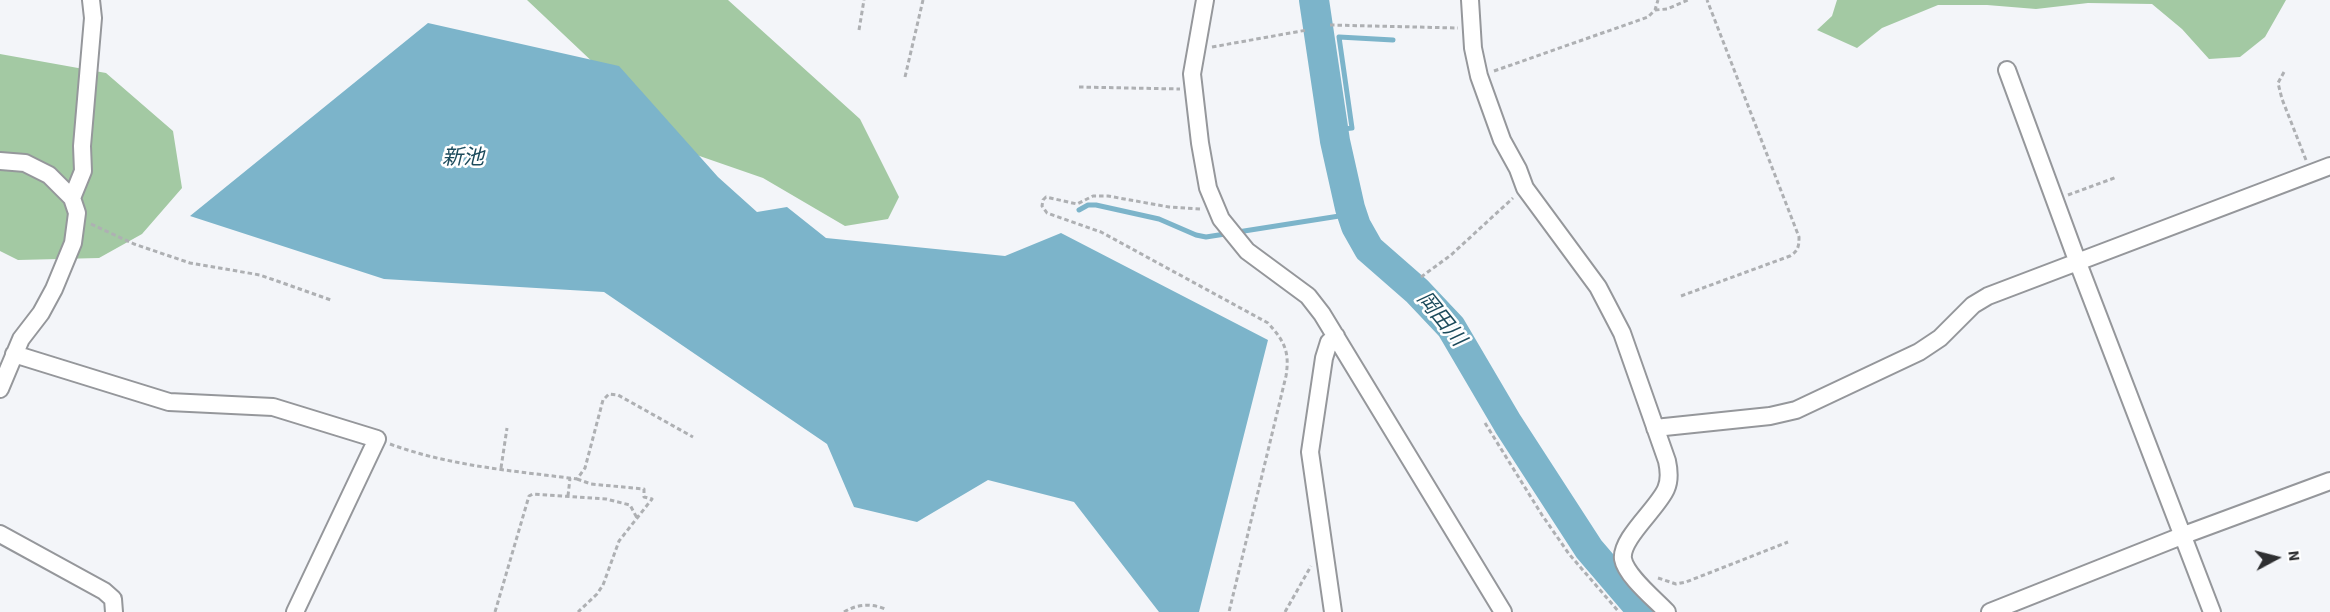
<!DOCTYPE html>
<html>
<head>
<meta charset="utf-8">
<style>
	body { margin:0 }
	#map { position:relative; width:2330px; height:612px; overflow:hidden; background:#f3f5f9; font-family:"Source Sans 3",sans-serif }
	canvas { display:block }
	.north { position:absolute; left:2246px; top:528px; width:60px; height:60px; -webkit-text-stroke:4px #fff; paint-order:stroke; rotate:83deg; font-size:16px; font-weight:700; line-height:24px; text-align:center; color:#2e2f31 }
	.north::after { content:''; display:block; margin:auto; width:21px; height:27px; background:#2e2f31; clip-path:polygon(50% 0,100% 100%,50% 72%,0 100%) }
</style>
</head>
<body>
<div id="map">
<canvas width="2330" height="612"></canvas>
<div class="north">N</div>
</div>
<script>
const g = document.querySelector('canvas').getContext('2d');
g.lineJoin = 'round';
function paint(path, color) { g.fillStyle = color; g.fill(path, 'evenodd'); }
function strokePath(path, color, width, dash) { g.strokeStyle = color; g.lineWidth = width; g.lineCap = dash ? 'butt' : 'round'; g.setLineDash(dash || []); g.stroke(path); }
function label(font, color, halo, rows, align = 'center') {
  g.font = font + ' "Source Sans 3","Noto Sans JP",sans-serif'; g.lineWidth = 5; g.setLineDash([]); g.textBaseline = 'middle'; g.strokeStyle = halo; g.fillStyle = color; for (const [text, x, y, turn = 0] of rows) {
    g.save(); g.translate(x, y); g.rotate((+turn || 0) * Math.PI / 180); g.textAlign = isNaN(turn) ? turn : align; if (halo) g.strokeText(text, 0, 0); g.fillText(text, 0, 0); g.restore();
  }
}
paint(new Path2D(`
	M527 0H728L860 119 899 197 888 219 845 226 763 178 688 152Z
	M1837 0H2286L2265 37 2240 57 2209 59 2182 29 2152 4 2088 3 2036 9 1987 5H1938L1882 28 1857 48 1817 30 1832 16Z
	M0 54 106 73 173 131 182 188 142 234 99 258 18 260 0 251Z`), '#a3c9a3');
paint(new Path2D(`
	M428 23 619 66 718 177 757 212 787 207 826 238 1005 256 1061 233 1268 340 1199 612H1159L1074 502 988 480 917 522 854 507 827 444 604 292 384 279 190 216Z`), '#7cb4ca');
strokePath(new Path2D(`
	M1333 130 1352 128 1339 37 1393 40
	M1079 210 1088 205H1096L1159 219 1196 235 1206 237 1352 214`), '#7cb4ca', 5);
strokePath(new Path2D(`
	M1314 0 1335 141 1350 208 1356 226 1369 249 1417 291 1451 327 1508 424 1589 549 1643 612`), '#7cb4ca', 30);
const street = new Path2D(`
	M1205 0 1192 74 1200 143 1208 188 1221 219 1247 251 1308 296 1322 314 1503 612
	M1470 0 1473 48 1479 76 1502 140 1518 169 1525 188 1598 287 1622 333 1667 461C1669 470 1670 480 1666 489 1658 508 1620 539 1623 559 1626 576 1656 600 1667 612
	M2007 70 2078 263 2212 612
	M0 161 25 163 49 175 72 198 77 213 73 243 54 289 41 313 21 339 0 389
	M72 198 83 171 82 146 93 18 91 0
	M14 354 169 402 273 407 377 439 295 612
	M1655 428 1770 416 1796 410 1919 352 1940 338 1973 305 1988 296 2330 166
	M0 534 104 591 113 599 114 612
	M1333 612 1310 452 1324 358 1329 342 1336 336
	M1990 612 2184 535 2330 481`);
strokePath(street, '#95979b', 20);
strokePath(new Path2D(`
	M1655 10 1667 9 1688 0
	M1330 25 1458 28
	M859 30 864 0
	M1212 47 1307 30
	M1494 71 1648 17 1655 10 1658 0
	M2284 72 2278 83 2282 99 2306 160
	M905 77 923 0
	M1079 87 1180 89
	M2068 195 2117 177
	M1200 209 1169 207 1108 196H1093L1077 204 1046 197 1043 200 1042 206 1047 213 1101 232 1268 323C1284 341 1290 351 1286 376L1229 612
	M91 224 134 244 190 263 260 275 331 300
	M1421 277 1451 255 1513 198
	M1681 296 1790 256C1798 251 1799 247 1799 237L1707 0
	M1485 423 1542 515 1569 554 1619 612
	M390 444C449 466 515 471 577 479L585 468 603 400 609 394 618 395 693 437
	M501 468 507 428
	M577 479 591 484 644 489V497L652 499 619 541 603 585 597 594 578 612
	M568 496 570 478
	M1658 578 1676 584 1686 582 1788 542
	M495 612 529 496 533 494 606 499 630 505 637 518
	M844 612C857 604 871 603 885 609
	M1285 612 1311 566`), '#aeb0b3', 3, [4.5, 3]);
strokePath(street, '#fff', 16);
label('italic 21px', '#1c4b5c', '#fff', [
	["新池",463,159],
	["岡田川",1440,320,51]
]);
</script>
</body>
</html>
